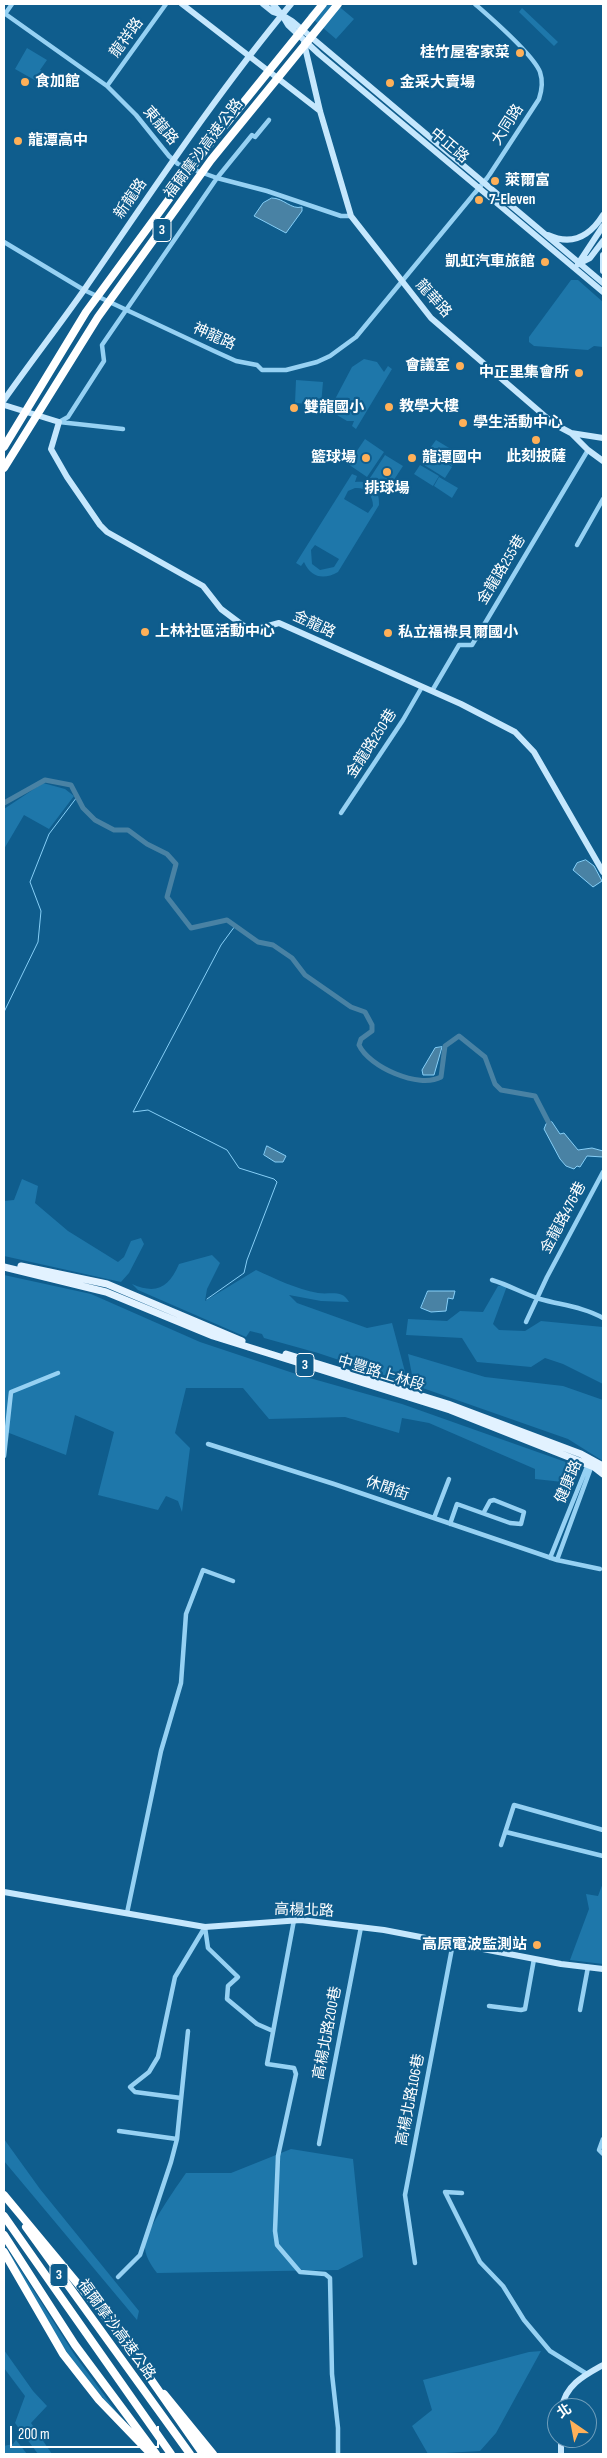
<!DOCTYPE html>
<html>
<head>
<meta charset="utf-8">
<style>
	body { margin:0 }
	#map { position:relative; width:607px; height:2458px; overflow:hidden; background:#0f5d8d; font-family:"Sofia Sans Condensed","Noto Sans TC",sans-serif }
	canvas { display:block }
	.frame { position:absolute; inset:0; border:5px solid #fff; pointer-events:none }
	.north { position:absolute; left:547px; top:2398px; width:50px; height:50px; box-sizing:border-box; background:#0f5d8d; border:1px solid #6f9ebb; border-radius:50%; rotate:327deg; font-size:14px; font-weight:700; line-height:20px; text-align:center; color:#fff }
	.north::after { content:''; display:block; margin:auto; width:18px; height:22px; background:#ffb058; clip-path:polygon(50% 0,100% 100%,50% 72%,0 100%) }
	.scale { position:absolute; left:10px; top:2426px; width:149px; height:22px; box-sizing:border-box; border:2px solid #fff; border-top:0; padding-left:6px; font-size:15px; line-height:18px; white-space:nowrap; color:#fff; -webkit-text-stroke:4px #0f5d8d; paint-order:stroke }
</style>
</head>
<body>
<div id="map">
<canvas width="607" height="2458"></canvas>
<div class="frame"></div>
<div class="north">北</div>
<div class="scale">200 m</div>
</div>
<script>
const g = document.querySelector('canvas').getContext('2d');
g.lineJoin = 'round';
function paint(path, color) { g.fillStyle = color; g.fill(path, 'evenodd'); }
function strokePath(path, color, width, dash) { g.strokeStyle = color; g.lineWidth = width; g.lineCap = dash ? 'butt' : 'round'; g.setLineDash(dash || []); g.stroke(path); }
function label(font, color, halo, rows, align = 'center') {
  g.font = font + ' "Sofia Sans Condensed","Noto Sans TC",sans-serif'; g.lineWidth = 4.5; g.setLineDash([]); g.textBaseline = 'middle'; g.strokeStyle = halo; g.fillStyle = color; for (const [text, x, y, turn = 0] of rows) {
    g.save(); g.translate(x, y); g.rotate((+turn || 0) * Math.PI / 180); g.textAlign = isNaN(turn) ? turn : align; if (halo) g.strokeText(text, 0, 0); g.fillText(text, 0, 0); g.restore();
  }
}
paint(new Path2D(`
	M318 4H336L354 19 336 39 308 15Z
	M522 8 558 42 554 46 519 12Z
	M27 48 47 60 40 70 51 76 45 86 15 69Z
	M571 280H578L603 302V347L594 346 588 350 534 346 529 342V337Z
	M364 359 377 362 384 372 388 366 392 369 356 429 352 426 354 421H347L337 415 333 403 352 367Z
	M296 380 323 382 321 405 295 403Z
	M365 439 384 452 367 477 348 464Z
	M436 440 459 454 452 466 428 451Z
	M428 452 452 467 445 478 421 463Z
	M385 455 403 466 388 489 370 478Z
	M420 465 439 476 433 486 414 474Z
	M352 474 357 476 355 482C371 480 380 490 379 505L338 572C324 580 311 578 304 562L301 566 296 563ZM355 488C366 487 373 495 373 506L368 513 344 499 348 491ZM315 545 339 559 334 567 320 570 312 564 311 550Z
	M439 477 458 488 452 498 434 486Z
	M43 783 65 789 74 796 49 829 24 815 4 849V809Z
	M22 1179 38 1186 35 1203 68 1231 118 1262 124 1257 131 1241 141 1238 144 1244 129 1273 121 1282 4 1256V1201L14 1200Z
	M212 1255 220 1263 207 1289 205 1301 256 1270C276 1279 296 1289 318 1293 330 1295 342 1289 349 1302L321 1301 289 1295 297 1303 367 1328 392 1323 408 1383 318 1353 264 1338 262 1334 250 1331 246 1337 138 1290 132 1284C157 1295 169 1287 179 1264Z
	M4 1275 91 1294 200 1342 299 1375 402 1404 577 1466 572 1483 535 1479V1469L429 1423 402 1418 399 1433 345 1417 269 1419 243 1388H186L175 1433 190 1448 182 1512 178 1501 166 1496 158 1510 98 1495 114 1432 75 1415 66 1455 4 1431Z
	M498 1286H507L493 1324 499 1330 525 1331 541 1321 603 1327V1384L563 1364 545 1358 531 1367 477 1362 462 1338 406 1335 408 1319 447 1321 460 1311 483 1312Z
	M408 1354 485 1377 563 1386 603 1400V1461L568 1439 414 1385Z
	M603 1883V1964L570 1960 589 1909 586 1894 598 1896Z
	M4 2139 40 2189 139 2311 137 2320 4 2161Z
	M291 2149 353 2159 363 2257 338 2270 157 2273C151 2265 144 2255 145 2244 146 2230 177 2186 186 2173H231Z
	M4 2244 74 2354 118 2414C70 2365 35 2306 4 2244Z
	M4 2350 33 2391 47 2406 31 2423 52 2454H38L15 2423 25 2396 4 2368Z
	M541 2351 496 2433 480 2451 428 2454 412 2426 432 2410 423 2380 529 2352Z
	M16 2440 27 2454H4V2446L13 2444Z`), '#1e77aa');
const water = new Path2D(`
	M272 198C284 198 291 210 302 207V211L286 233 254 216 263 203Z
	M586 860 594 866 602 881 593 887 573 870 577 863Z
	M442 1047 434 1075H423L422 1070 435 1048Z
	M552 1122 560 1134 564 1133 578 1150 592 1148 603 1151V1157L587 1156 580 1167 577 1166 574 1169 566 1166 560 1159 544 1129 546 1124Z
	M267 1146 286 1156 283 1162H275L264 1155Z
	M428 1291H455L453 1299 448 1298 446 1311 431 1312 421 1308Z`);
paint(water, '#4982a4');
strokePath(water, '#87cff7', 1);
strokePath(new Path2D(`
	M4 1012 38 942 41 911 30 882 49 834 77 797
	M207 1299 244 1273 247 1260 277 1182 274 1179 239 1168 227 1150 148 1110 133 1112 221 945 235 926`), '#87cff7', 1);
strokePath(new Path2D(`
	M4 803 45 780 71 785 83 808 95 820 114 830H128L147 844 167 854 176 864 167 897 191 928 227 920 258 942 273 945 292 958 305 975 351 1007 365 1012 372 1025V1031L361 1039 359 1045C369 1067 419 1089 441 1077L445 1046 459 1036 485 1057 495 1084 501 1090 535 1096 552 1129`), '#4982a4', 5);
strokePath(new Path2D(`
	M4 13 107 86 136 115 169 156 178 164 217 178 267 191 341 216H351
	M5 14 12 4
	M107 86 166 4
	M4 242 84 290 214 351 236 361 257 365 262 370H286L317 362 330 356 356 337 488 177 539 99C542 90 543 81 540 72 533 54 491 18 475 4
	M59 422 68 417 104 361 102 345 217 178 252 135 255 137 269 120
	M59 422 123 429
	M577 545 603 499
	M432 691 459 645H472L588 450
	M341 813 403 720 422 687
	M492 1280C509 1285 524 1294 540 1299 561 1305 584 1307 603 1318
	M526 1322 547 1277 603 1172
	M208 1444 334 1484 557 1560 600 1569
	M4 1456 11 1392 58 1373
	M434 1518 449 1479
	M450 1524 457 1504 510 1523 521 1524 524 1512 494 1500 490 1501 484 1512
	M550 1558 588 1464
	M557 1560 592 1465
	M506 1832 603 1856
	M501 1845 514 1805 603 1830
	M127 1913 161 1751 181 1683 186 1614 203 1570 233 1581
	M294 1920 267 2064 294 2068 296 2074 278 2156 275 2231 277 2245 300 2272 325 2274 330 2278 332 2374 338 2428V2454
	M205 1927 208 1948 238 1977 228 1986 227 1999 257 2024 273 2031
	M489 2006 521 2010 525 2009 534 1959
	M580 2010 588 1967
	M181 2098 135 2092 130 2087 149 2072 158 2057 175 1977 205 1927
	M119 2131 177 2139
	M603 2139 599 2150 603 2154
	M319 2144 361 1927
	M462 2193 445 2192 480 2262 503 2286 524 2320 550 2351 587 2374
	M415 2263 405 2195 453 1943
	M118 2277 140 2255 171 2162 177 2139 188 2031`), '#96d1f3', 4.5);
strokePath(new Path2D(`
	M182 4 320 111
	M263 4 273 12 282 15 288 25 319 54 603 292
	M273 4 282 15 292 21 603 283
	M304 43 320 111 351 216 431 318 554 424 571 433 603 438
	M548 235C572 246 590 236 603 215
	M603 255V271
	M578 264 603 226
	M578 264 590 258 603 241
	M4 400C30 363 58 327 84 290 151 193 216 94 291 4
	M4 405 59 422 51 449 67 477 100 525 107 532 203 586 221 609 245 627 257 629 279 623 461 704 515 732 534 752 603 872
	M572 434 588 450 603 461
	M4 1892 205 1927 301 1920 384 1930 561 1964 603 1969
	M562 2408C565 2385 585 2375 603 2365
	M561 2438V2454`), '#c5e7fd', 6);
strokePath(new Path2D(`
	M21 1266 107 1284 242 1341
	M4 1267 106 1292 213 1336 450 1410 594 1467 603 1474
	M286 1354 448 1404 581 1454 603 1466`), '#e2f2ff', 7);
strokePath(new Path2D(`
	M4 447 86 312 205 150 323 4
	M4 468 98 317 211 160 338 4
	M4 2195 117 2331 203 2454
	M4 2216 171 2454
	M26 2227 190 2454
	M4 2235 75 2345 156 2454
	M4 2252 63 2354 99 2400 151 2454
	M164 2394 213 2454`), '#fff', 8);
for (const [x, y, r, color] of [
	[520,53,5,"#ffb058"],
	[25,82,5,"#ffb058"],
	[390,83,5,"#ffb058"],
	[18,141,5,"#ffb058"],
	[495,181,5,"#ffb058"],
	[479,200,5,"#ffb058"],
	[545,262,5,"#ffb058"],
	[460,366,5,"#ffb058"],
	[579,373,5,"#ffb058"],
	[389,407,5,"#ffb058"],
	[294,408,5,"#ffb058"],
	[463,423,5,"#ffb058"],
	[536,440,5,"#ffb058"],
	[366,458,5,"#ffb058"],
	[412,458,5,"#ffb058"],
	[387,472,5,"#ffb058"],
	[145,632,5,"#ffb058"],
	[388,633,5,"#ffb058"],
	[537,1945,5,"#ffb058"]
]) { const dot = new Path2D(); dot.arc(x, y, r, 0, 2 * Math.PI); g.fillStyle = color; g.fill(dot); strokePath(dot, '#0f5d8d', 2); }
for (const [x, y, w] of [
	[162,230,18],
	[305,1365,18],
	[59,2275,18]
]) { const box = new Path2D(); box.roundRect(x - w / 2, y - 11.5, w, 23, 4); g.fillStyle = '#0f5d8d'; g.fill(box); strokePath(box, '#fff', 1); }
label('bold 14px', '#fff', null, [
	["3",162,230],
	["3",305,1365],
	["3",59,2275]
]);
label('15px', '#fff', '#0f5d8d', [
	["龍祥路",127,38,-54],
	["大同路",508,125,-57],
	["東龍路",160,126,50],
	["中正路",449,146,40],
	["福爾摩沙高速公路",204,149,-53],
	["新龍路",131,199,-55],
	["龍華路",433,299,48],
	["神龍路",214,337,24],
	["金龍路255巷",502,570,-59],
	["金龍路",314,625,25],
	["金龍路250巷",372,744,-57],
	["金龍路476巷",564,1218,-62],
	["中豐路上林段",381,1374,17],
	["健康路",569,1482,-67],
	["休閒街",387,1489,19],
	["高楊北路",304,1911,2],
	["高楊北路200巷",328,2033,-79],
	["高楊北路106巷",411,2100,-79],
	["福爾摩沙高速公路",116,2330,54]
]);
label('bold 15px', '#fff', '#0f5d8d', [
	["桂竹屋客家菜",510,53,"right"],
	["食加館",35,82],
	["金采大賣場",400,83],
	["龍潭高中",28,141],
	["萊爾富",505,181],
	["7-Eleven",489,200],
	["凱虹汽車旅館",535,262,"right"],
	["會議室",450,366,"right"],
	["中正里集會所",569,373,"right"],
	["教學大樓",399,407],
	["雙龍國小",304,408],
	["學生活動中心",473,423],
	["此刻披薩",536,457,"center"],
	["籃球場",356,458,"right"],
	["龍潭國中",422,458],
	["排球場",387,489,"center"],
	["上林社區活動中心",155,632],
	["私立福祿貝爾國小",398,633],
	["高原電波監測站",527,1945,"right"]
], 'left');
</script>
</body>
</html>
